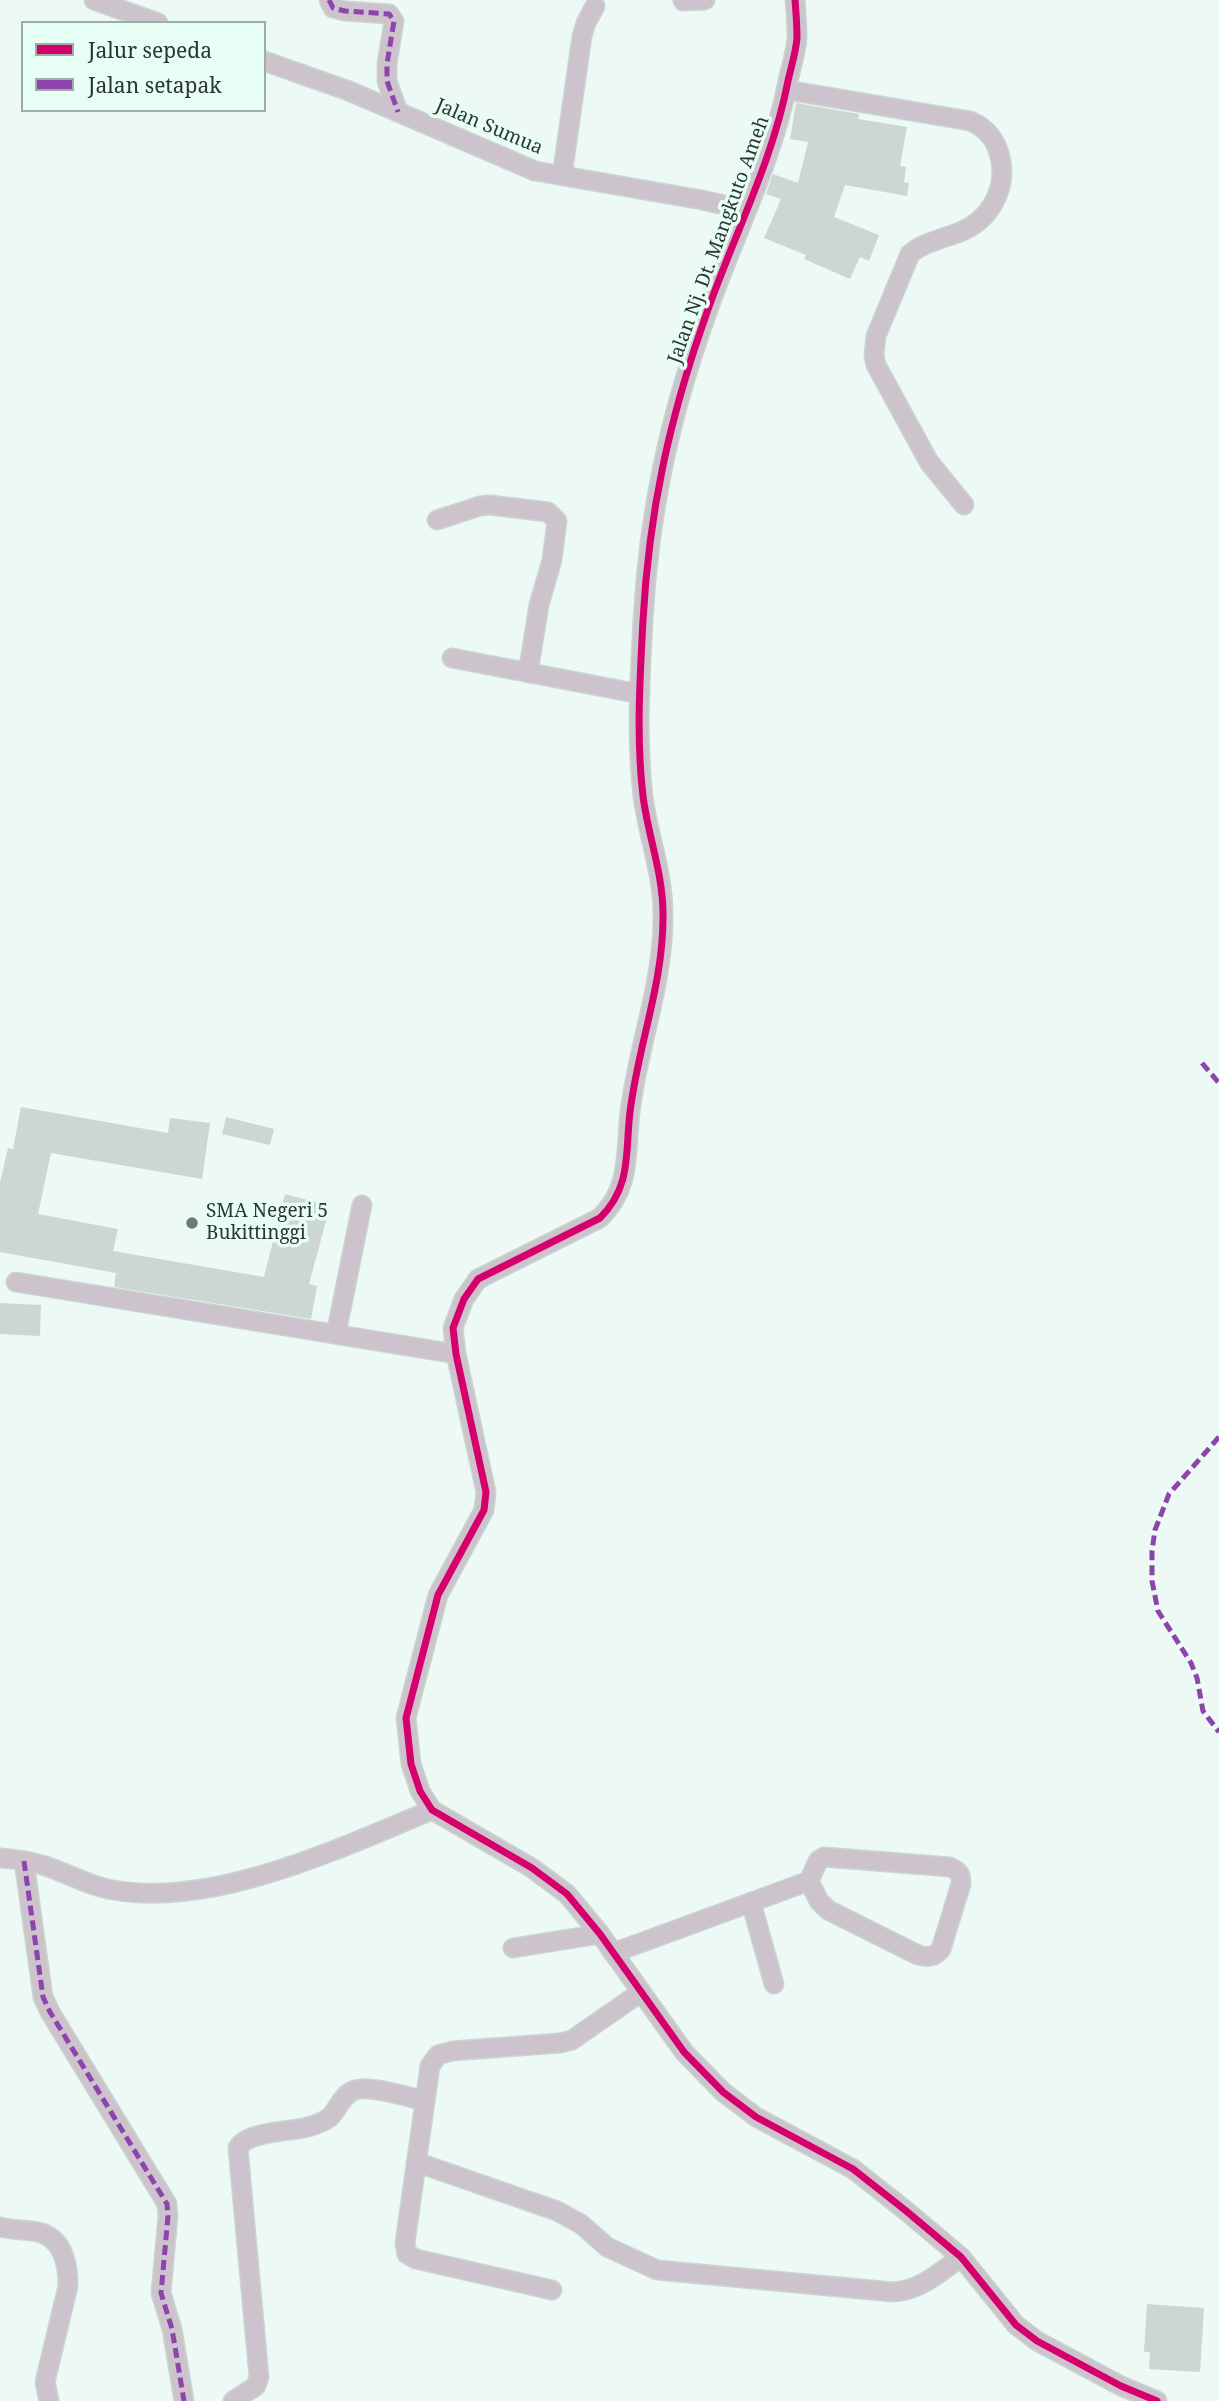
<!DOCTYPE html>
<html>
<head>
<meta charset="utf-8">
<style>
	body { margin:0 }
	#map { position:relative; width:1219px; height:2401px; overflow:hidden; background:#ecf9f4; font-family:"Noto Serif",serif }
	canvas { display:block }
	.legend { position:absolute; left:21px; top:21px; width:245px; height:91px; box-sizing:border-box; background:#e7fef5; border:2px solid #9caea7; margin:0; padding:9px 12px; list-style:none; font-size:21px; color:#2c3531 }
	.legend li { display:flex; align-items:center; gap:14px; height:35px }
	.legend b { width:35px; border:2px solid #9caea7 }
</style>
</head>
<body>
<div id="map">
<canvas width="1219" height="2401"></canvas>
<ul class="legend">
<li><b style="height:9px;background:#d6006c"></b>Jalur sepeda</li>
<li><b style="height:9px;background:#8e44ad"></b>Jalan setapak</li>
</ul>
</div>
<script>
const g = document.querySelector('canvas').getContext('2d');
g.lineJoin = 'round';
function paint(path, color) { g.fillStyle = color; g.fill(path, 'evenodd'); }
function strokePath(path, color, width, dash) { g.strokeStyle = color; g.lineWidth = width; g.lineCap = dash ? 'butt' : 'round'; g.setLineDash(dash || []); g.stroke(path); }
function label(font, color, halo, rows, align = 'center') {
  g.font = font + ' "Noto Serif",serif'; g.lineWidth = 7; g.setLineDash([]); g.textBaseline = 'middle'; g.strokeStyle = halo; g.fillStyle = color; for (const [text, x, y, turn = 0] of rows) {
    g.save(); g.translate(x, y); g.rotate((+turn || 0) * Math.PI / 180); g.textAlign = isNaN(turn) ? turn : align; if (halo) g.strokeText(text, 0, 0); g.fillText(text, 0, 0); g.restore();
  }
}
paint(new Path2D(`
	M796 103 859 114 858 119 907 127 900 166 906 167 904 182 909 183 907 196 845 185 834 217 879 235 869 261 860 257 850 279 804 259 806 255 764 238 781 199 766 194 773 174 798 183 808 142 790 139Z
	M21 1107 168 1133 170 1118 210 1123 202 1179 51 1153 38 1214 118 1229 113 1251 264 1277 285 1194 330 1206 309 1284 317 1286 311 1319 114 1287 116 1273 0 1252V1183L8 1148 13 1149Z
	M226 1117 274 1129 270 1145 222 1134Z
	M0 1303 41 1305 40 1336 0 1334Z
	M1147 2304 1204 2308 1200 2372 1149 2369 1150 2352H1144Z`), '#ccd6d2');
const minor = new Path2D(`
	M94 0 158 23
	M329 0 333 8 345 11 389 14 394 21 387 64V81L398 112
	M795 0C796 12 797 25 797 38 796 52 791 67 788 81 772 164 732 239 705 318 669 420 649 512 643 620 640 678 636 737 643 796 648 836 663 873 663 914 664 982 638 1045 630 1112 625 1153 632 1186 600 1218L478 1279 464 1299 453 1328 456 1354 486 1492 484 1510 438 1595 406 1718 411 1764 420 1791 432 1810 532 1868 567 1894 600 1934 684 2052 723 2092 756 2117 853 2169 905 2210 961 2257 1016 2325 1037 2341 1121 2386 1157 2401
	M683 1 705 0
	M264 61 349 91 535 171 702 200 747 210
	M787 90 970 121C988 128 998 143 1001 162 1006 192 988 221 960 232 943 239 924 242 910 254L876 336 874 355 876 365 929 462 964 505
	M562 176 582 36 586 23 595 6
	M437 520 480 506 490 505 548 512 557 521 552 560 539 605 528 673
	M452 658 640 694
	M16 1282 456 1354
	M336 1334 362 1205
	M0 1858C14 1859 29 1861 42 1865 66 1872 88 1886 113 1890 214 1908 340 1848 432 1810
	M24 1861 43 1997 50 2012 167 2204 168 2216 161 2293 172 2329 184 2401
	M751 1902 774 1984
	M513 1948 600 1934
	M613 1953 809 1881 818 1861 824 1857 950 1867C959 1871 961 1874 961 1884L941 1949C934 1957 928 1958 918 1955L828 1910 819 1901 809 1881
	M416 2162 557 2211 581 2224 607 2247 657 2270 893 2292C920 2291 940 2272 961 2257
	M0 2227C13 2231 26 2229 38 2232 63 2238 68 2264 68 2286L45 2382 49 2401
	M552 2290 416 2259 407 2254 405 2243 430 2066 438 2055 452 2051 560 2043 572 2040 641 1992
	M233 2401 256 2386 259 2377 238 2148C247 2131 289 2132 308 2127 315 2125 323 2122 329 2118 338 2110 341 2095 355 2090 371 2085 407 2097 425 2101`);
strokePath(minor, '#cad5d0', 21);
strokePath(minor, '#cdc3cd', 18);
strokePath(new Path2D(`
	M329 0 333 8 345 11 389 14 394 21 387 64V81L398 112
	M1202 1063 1219 1083
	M1219 1437 1169 1494 1155 1530 1152 1551V1581L1158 1611 1191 1663 1197 1678 1203 1711 1219 1732
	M24 1861 43 1997 50 2012 167 2204 168 2216 161 2293 172 2329 184 2401`), '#8e44ad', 5, [10, 5]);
strokePath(new Path2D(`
	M795 0C796 12 797 25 797 38 796 52 791 67 788 81 772 164 732 239 705 318 669 420 649 512 643 620 640 678 636 737 643 796 648 836 663 873 663 914 664 982 638 1045 630 1112 625 1153 632 1186 600 1218L478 1279 464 1299 453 1328 456 1354 486 1492 484 1510 438 1595 406 1718 411 1764 420 1791 432 1810 532 1868 567 1894 600 1934 684 2052 723 2092 756 2117 853 2169 905 2210 961 2257 1016 2325 1037 2341 1121 2386 1157 2401`), '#d6006c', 7);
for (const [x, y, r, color] of [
	[192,1223,7,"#6f7a75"]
]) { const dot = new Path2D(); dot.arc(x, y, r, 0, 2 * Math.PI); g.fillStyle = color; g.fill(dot); strokePath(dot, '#e7fef5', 2.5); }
label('19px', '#2c3531', '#e7fef5', [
	["Jalan Sumua",489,127,23],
	["Jalan Nj. Dt. Mangkuto Ameh",719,240,-70]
]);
label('19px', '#2c3531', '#e7fef5', [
	["SMA Negeri 5",206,1212],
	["Bukittinggi",206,1234]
], 'left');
</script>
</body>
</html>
